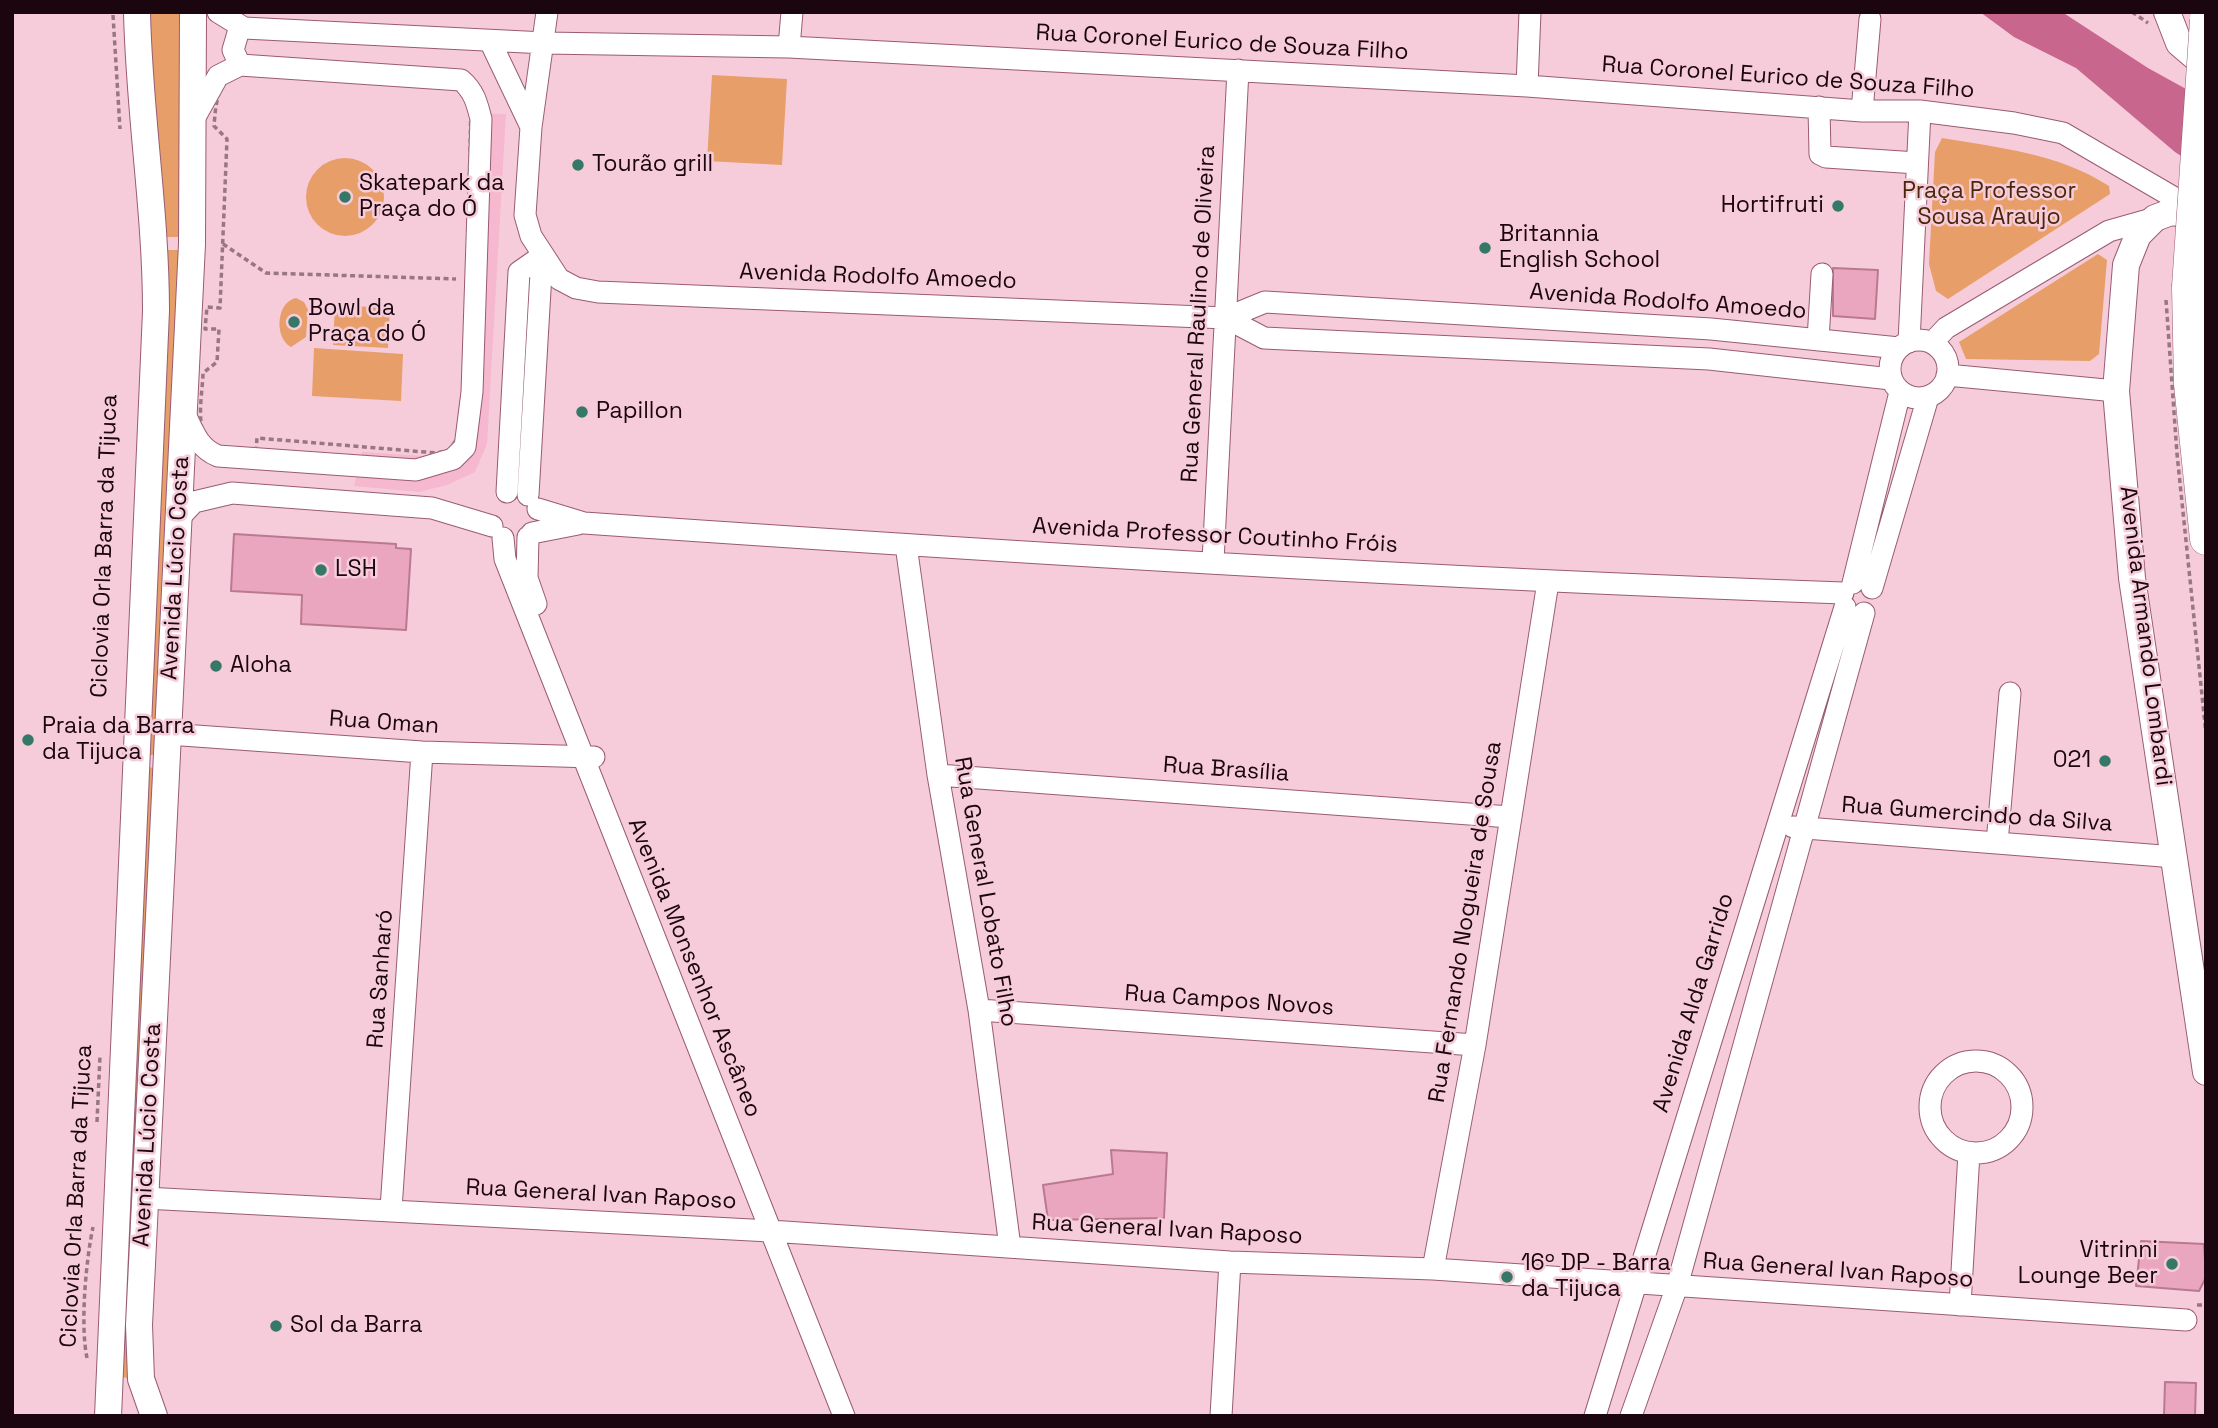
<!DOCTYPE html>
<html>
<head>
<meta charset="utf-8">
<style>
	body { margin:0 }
	#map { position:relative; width:2218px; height:1428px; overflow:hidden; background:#f6ccda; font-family:"Space Grotesk",sans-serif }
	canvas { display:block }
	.frame { position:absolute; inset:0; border:14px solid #1b050e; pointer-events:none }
</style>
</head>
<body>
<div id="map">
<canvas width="2218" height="1428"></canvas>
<div class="frame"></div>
</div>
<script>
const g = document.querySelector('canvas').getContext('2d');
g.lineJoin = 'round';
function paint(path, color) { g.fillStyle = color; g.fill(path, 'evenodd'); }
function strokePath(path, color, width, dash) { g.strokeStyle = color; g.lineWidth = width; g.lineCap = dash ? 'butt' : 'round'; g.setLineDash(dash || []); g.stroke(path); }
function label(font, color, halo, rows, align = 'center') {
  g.font = font + ' "Space Grotesk",sans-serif'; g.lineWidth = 5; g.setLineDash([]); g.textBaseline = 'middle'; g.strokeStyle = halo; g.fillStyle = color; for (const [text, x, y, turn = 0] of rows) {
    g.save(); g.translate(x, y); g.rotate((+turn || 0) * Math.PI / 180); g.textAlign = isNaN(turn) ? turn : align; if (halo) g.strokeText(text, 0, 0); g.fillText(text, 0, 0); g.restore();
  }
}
paint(new Path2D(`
	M476 113 506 114 487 444 475 472 447 485 419 492 354 486 362 452 439 457 461 442Z`), '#f6b8ce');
paint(new Path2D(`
	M147 12H179L180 237H166Z
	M712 75 787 79 782 165 707 161Z
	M1942 138C2000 148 2058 153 2109 186L2110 194 1948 299 1936 291 1929 264 1935 152Z
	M306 197a39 39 0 1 1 78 0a39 39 0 1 1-78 0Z
	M166 250H180L156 755H148Z
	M2098 254 2107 260 2099 354 2090 361 1966 359 1959 342Z
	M296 298 304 302 308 310 306 337 291 347C274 338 276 302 296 298Z
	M335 305 390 308 388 348 333 345Z
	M314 348 403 354 401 401 312 396Z
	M147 767 155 768 134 1204 128 1203Z
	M128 1215H134L128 1378 120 1377Z`), '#e89e69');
paint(new Path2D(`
	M1980 12H2062L2148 68 2206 100V172L2175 152 2076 68 2014 37Z`), '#c8668d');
const building = new Path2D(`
	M1833 268 1878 270 1875 319 1833 316Z
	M234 534 396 544V548L411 549 406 630 301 624 302 595 231 591Z
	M1111 1150 1167 1153 1164 1218 1048 1220 1043 1185 1113 1174Z
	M2141 1241 2204 1244 2206 1277 2199 1291 2136 1286Z
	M2165 1382 2196 1383 2195 1416H2164Z`);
paint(building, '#eaa6bf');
strokePath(building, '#ba7991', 2);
const minor = new Path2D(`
	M218 12 244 28 545 43 789 47 1527 86 1862 111H1920L2014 123 2063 133 2202 214
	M547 12 531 127 525 215 531 236 559 279 576 288 598 292 1226 318 1264 338 1709 359 1891 379
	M490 41 531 127
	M789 47 792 12
	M240 65 233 50 238 33 244 28
	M1527 86 1530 12
	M1819 107 1820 154 1826 157 1917 163
	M1862 111 1870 19
	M1226 318 1265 302 1711 329 1899 348
	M1890 369a29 29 0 1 1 58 0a29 29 0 1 1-58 0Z
	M1818 340 1822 274
	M1909 342 1920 111
	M1932 343 1946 328 2109 231 2155 218
	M1947 375 2116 391
	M184 412C193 431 198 448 218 456L416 470 453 459 465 447 472 392 481 119C477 103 474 91 461 80L240 65 218 76 194 119
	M507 492 519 272 542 256
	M528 495 542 256
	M538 509 584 523C1003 552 1423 578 1843 593
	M178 519 194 502 232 493 432 508 492 526
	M532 533 578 524
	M528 537 527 578 536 604
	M503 538 505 559 844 1416
	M906 545 938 775 979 1010 1010 1247
	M1213 561 1238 70
	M1853 583 1900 392
	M1872 588 1928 397
	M168 734 422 752 594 757
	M938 775 1510 817
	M1793 827 2175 857
	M1997 843 2010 693
	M979 1010 1475 1045
	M1930 1107a46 46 0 1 1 92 0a46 46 0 1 1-92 0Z
	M145 1198 770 1231 1230 1262 1433 1269 2186 1320
	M391 1209 422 752
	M1433 1269 1475 1045 1548 582
	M1960 1305 1969 1153
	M1221 1416 1230 1262
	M1595 1416 1845 607
	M1631 1416 1677 1286 1864 613`);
const major = new Path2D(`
	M2167 12 2179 43 2206 66
	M2206 216 2171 212 2155 218 2138 235 2126 265 2116 391 2132 578 2206 1072
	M108 1416 156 311C156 211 139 112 137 12
	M154 1416 141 1379 139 1325 192 244 193 12`);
const highway = new Path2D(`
	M2188 287 2190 384 2206 539`);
strokePath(minor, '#995b73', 23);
strokePath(major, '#995b73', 28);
strokePath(highway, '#995b73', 33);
strokePath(new Path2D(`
	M2132 12 2148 23
	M113 15 120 129
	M243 71 449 85 459 87 471 102 464 429 449 450 437 453 257 438 256 451C244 450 223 452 213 446 193 434 203 392 203 373L217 362 219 329H205L207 307 220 308 227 139 214 126C216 102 217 79 243 71Z
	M223 244 266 273 456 279
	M97 1122 100 1056
	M2197 1305H2206
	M87 1358C80 1325 86 1260 93 1227`), '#987783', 3.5, [5, 3.5]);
strokePath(minor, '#fff', 21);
strokePath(major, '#fff', 26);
strokePath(highway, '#fff', 32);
const highwayBridge = new Path2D(`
	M2188 287 2206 20`);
strokePath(highwayBridge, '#995b73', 33, []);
strokePath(new Path2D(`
	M2166 300 2177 454 2206 734`), '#987783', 3.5, [5, 3.5]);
strokePath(highwayBridge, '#fff', 32);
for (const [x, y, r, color] of [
	[578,165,7,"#367868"],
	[345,197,7,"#367868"],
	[1838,206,7,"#367868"],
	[1485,248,7,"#367868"],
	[294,322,7,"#367868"],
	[582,412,7,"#367868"],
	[321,570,7,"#367868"],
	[216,666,7,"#367868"],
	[28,740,7,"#367868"],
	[2105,761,7,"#367868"],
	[2172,1264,7,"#367868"],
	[1507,1277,7,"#367868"],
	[276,1326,7,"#367868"]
]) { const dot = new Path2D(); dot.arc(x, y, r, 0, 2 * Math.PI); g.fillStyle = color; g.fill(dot); strokePath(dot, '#f6ccda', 2.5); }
label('23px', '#1b050e', '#f6ccda', [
	["Rua Coronel Eurico de Souza Filho",1222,43,3],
	["Rua Coronel Eurico de Souza Filho",1788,78,4],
	["Avenida Rodolfo Amoedo",878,277,2],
	["Avenida Rodolfo Amoedo",1668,302,4],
	["Rua General Raulino de Oliveira",1199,314,-87],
	["Avenida Professor Coutinho Fróis",1215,536,3],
	["Ciclovia Orla Barra da Tijuca",105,546,-88],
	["Avenida Lúcio Costa",176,568,-87],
	["Avenida Armando Lombardi",2145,636,83],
	["Rua Oman",384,723,4],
	["Rua Brasília",1226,770,4],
	["Rua Gumercindo da Silva",1977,815,4],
	["Rua General Lobato Filho",985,892,80],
	["Rua Fernando Nogueira de Sousa",1466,922,-81],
	["Avenida Monsenhor Ascâneo",694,968,68],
	["Rua Sanharó",381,979,-86],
	["Rua Campos Novos",1229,1001,4],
	["Avenida Alda Garrido",1694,1003,-73],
	["Avenida Lúcio Costa",148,1135,-87],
	["Rua General Ivan Raposo",601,1195,3],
	["Ciclovia Orla Barra da Tijuca",77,1196,-87],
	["Rua General Ivan Raposo",1167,1230,3],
	["Rua General Ivan Raposo",1838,1271,4]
]);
label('23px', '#1b050e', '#f6ccda', [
	["Tourão grill",592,165],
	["Skatepark da",359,184],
	["Praça do Ó",359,210],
	["Hortifruti",1824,206,"right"],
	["Britannia",1499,235],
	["English School",1499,261],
	["Bowl da",308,309],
	["Praça do Ó",308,335],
	["Papillon",596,412],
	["LSH",335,570],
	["Aloha",230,666],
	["Praia da Barra",42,727],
	["da Tijuca",42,753],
	["021",2091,761,"right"],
	["Vitrinni",2158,1251,"right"],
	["Lounge Beer",2158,1277,"right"],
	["16º DP - Barra",1521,1264],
	["da Tijuca",1521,1290],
	["Sol da Barra",290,1326]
], 'left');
label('23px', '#49270b', '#f6ccda', [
	["Praça Professor",1989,192],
	["Sousa Araujo",1989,218]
]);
</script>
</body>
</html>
